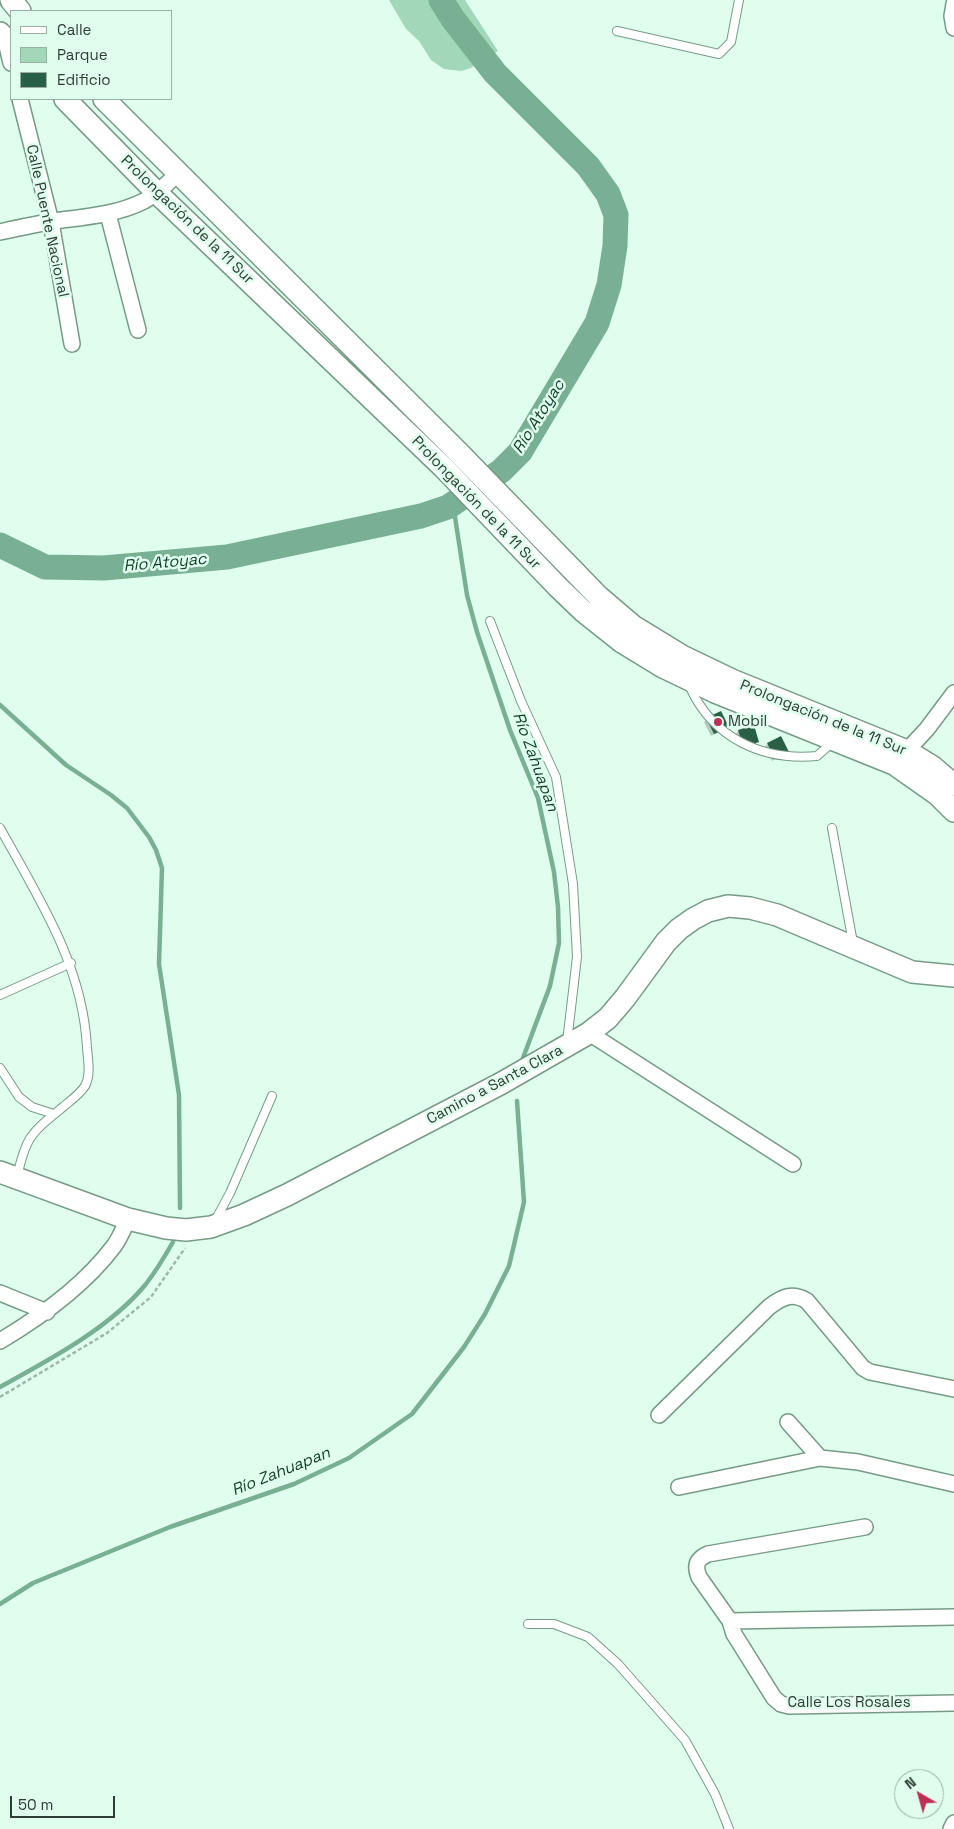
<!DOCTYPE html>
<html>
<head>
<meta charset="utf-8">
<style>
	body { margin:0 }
	#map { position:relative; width:954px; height:1829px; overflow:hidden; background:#e0feed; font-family:"Space Grotesk",sans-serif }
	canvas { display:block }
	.legend { position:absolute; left:10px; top:10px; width:162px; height:90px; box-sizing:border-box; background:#e0feed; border:1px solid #98b0a3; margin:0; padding:6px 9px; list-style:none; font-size:15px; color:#2d3c34 }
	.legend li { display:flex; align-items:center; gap:10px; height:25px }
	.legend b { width:25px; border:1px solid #98b0a3 }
	.north { position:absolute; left:894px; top:1769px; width:50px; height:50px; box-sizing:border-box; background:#e0feed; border:1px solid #98b0a3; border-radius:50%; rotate:322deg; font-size:14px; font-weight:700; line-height:20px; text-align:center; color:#2d3c34 }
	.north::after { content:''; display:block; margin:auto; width:18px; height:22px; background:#be2e55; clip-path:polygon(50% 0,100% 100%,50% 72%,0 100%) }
	.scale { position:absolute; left:10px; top:1796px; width:105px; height:22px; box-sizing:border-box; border:2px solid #2d3c34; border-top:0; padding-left:6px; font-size:15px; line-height:18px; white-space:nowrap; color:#2d3c34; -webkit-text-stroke:4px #e0feed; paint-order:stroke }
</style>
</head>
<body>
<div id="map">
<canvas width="954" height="1829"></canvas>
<ul class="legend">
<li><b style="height:6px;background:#fff"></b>Calle</li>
<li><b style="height:14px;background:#a2d7b9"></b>Parque</li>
<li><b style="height:14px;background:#295f45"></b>Edificio</li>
</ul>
<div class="north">N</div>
<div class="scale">50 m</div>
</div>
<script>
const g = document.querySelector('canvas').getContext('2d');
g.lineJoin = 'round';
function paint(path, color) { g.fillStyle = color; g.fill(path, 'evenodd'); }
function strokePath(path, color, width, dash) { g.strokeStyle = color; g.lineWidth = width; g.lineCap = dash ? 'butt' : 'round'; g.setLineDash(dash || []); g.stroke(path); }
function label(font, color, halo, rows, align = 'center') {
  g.font = font + ' "Space Grotesk",sans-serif'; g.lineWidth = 5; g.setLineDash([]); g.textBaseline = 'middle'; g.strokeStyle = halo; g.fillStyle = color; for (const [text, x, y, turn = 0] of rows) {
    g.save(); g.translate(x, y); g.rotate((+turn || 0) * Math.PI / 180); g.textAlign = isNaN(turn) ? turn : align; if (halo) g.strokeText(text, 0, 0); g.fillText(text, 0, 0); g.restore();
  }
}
paint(new Path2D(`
	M389 0H465L498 51 471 68 461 71 444 69 431 60 419 41 406 29Z`), '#a2d7b9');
paint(new Path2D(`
	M707 719 725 729 711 736 704 722Z
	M738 731 757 742 755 744 740 748 736 734Z
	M768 744 785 754 772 761 765 746Z`), '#0003');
strokePath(new Path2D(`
	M453 504 467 595 477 632 510 730 538 798 554 872 558 907 559 943 550 986 523 1058
	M0 705 66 765 111 795 127 808 149 837 156 850 162 868 159 964 179 1095 180 1208
	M0 1387C49 1360 110 1328 146 1284 156 1271 165 1256 173 1242
	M0 1604 33 1583 170 1527 294 1484 349 1458 412 1414 464 1347 485 1314 509 1266 524 1202 517 1101`), '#79b093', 4.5);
strokePath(new Path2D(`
	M0 545 45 567 104 568 227 557 421 516 448 507 501 471 520 452 597 323 609 285 615 246 616 215 608 194 588 166 495 73 453 19 441 0`), '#79b093', 25);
paint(new Path2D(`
	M721 711 729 727 714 734 706 718Z
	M754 725 759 742 743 747 738 730Z
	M781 736 789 752 775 759 767 743Z`), '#295f45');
const lane = new Path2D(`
	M617 31 719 54 731 42 739 0
	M490 621 521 701 556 777 573 884 577 957 567 1042
	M689 685C712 738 762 761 817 756L834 741
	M0 828C39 899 83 965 87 1048 88 1060 91 1075 85 1086 80 1094 70 1101 63 1107 31 1133 26 1136 17 1177
	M832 828 853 943
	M0 995 71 963
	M0 1068 19 1097 32 1107 54 1114
	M215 1221 230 1193 272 1096
	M528 1624H554L588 1637 618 1664 685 1740 715 1794 729 1829`);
const street = new Path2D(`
	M954 4 952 16 954 28
	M5 38 11 63
	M20 99 51 222 72 344
	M108 214 138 330
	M0 232C18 228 36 224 54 221 84 217 116 215 144 201 157 194 167 184 177 174
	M900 758 927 729 954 693
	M589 1033 793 1164
	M0 1293 47 1312
	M0 1341C42 1316 84 1286 114 1246 120 1238 124 1228 128 1219
	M659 1415 769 1307C782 1297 792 1292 807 1301L863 1368 870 1372 954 1389
	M788 1422 820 1458
	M679 1487 820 1458 858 1462 954 1484
	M865 1527 708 1554C697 1559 694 1565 699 1577L730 1621 954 1617
	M730 1621 734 1634 774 1698 781 1704 789 1706 954 1703
	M951 1829 954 1823`);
const secondary = new Path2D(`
	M11 0 20 11
	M0 33 11 45
	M65 99 157 193 443 467 557 586 583 611 622 642 663 667 715 692 894 764 938 795 954 811
	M104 99 459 453 599 597 633 626 682 656 732 680 907 751 933 767 954 785
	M0 1172 128 1219 166 1228 186 1230 211 1227 244 1215 287 1195 500 1084 589 1033 608 1018 625 998 666 942 679 929 693 919 708 911 728 906 750 908 777 915 912 972 954 976`);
strokePath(lane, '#779a87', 10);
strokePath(street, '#779a87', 18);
strokePath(secondary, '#779a87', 24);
strokePath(new Path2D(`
	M0 1397 107 1333 151 1297 185 1248`), '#9fb8aa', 2.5, [4, 2.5]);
strokePath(lane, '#fff', 8);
strokePath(street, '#fff', 15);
strokePath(secondary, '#fff', 21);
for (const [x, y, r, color] of [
	[718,722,5,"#be2e55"]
]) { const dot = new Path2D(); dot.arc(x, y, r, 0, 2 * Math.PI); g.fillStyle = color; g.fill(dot); strokePath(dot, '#e0feed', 2); }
label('15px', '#2d3c34', '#e0feed', [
	["Prolongación de la 11 Sur",187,220,44],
	["Calle Puente Nacional",47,221,78],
	["Prolongación de la 11 Sur",476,503,46],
	["Prolongación de la 11 Sur",823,718,22],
	["Camino a Santa Clara",495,1085,-28],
	["Calle Los Rosales",849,1703]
]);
label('15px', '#2d3c34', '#e0feed', [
	["Mobil",728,722]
], 'left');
label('italic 16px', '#103d29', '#e0feed', [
	["Río Atoyac",539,417,-58],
	["Río Atoyac",165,563,-5],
	["Río Zahuapan",535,762,70],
	["Río Zahuapan",281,1472,-22]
]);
</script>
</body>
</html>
